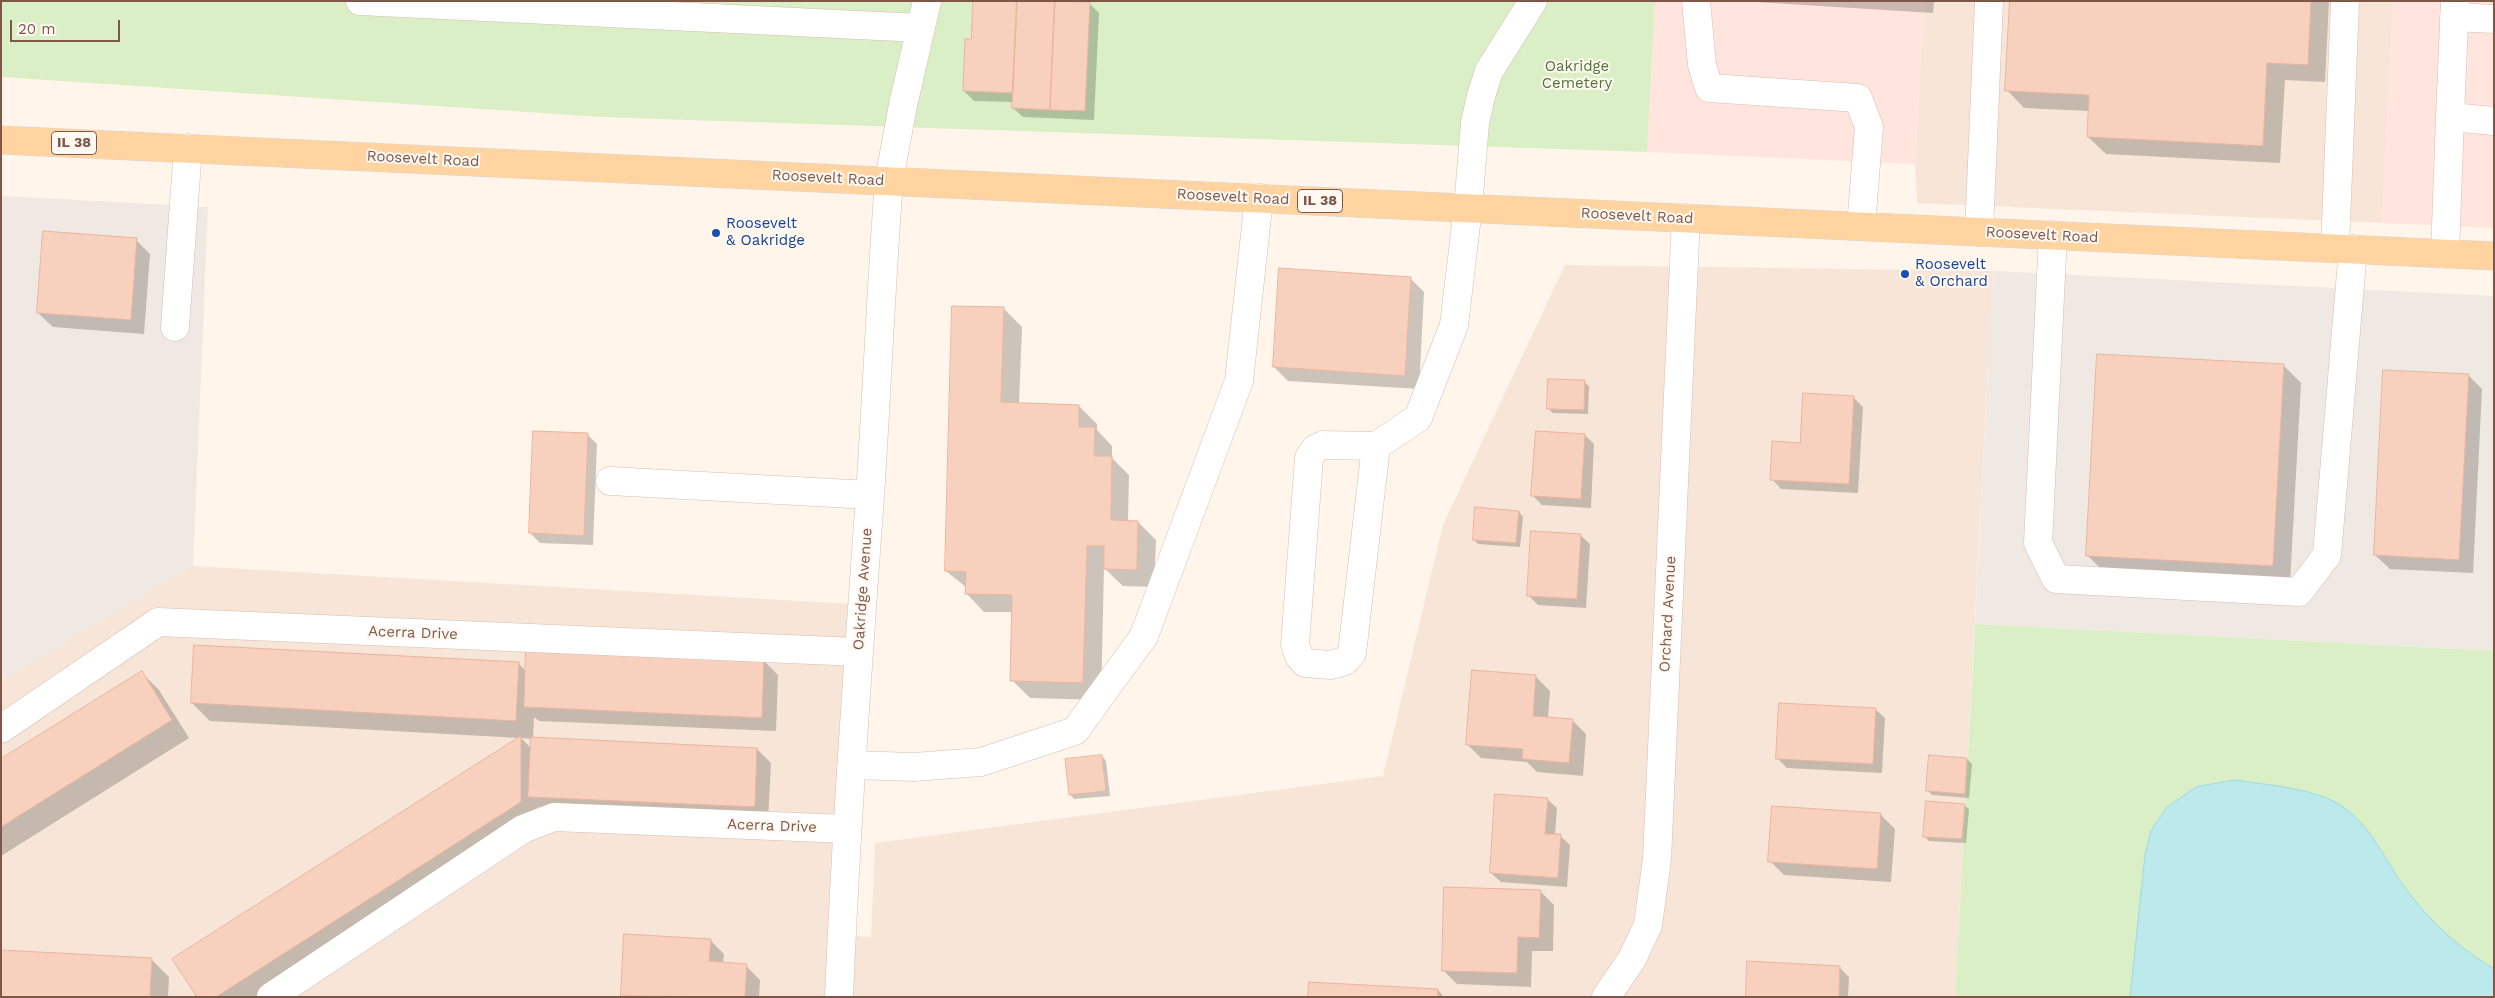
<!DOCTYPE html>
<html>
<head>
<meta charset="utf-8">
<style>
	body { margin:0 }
	#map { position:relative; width:2495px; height:998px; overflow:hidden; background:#fff5ea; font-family:"Work Sans",sans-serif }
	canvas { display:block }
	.frame { position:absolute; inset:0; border:2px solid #7e5749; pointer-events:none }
	.scale { position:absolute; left:10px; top:20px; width:110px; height:22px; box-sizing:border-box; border:2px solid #7e5749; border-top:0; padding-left:6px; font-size:15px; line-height:18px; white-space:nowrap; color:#7e5749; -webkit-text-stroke:4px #fff9f2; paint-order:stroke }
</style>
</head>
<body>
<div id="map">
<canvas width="2495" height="998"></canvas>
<div class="frame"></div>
<div class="scale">20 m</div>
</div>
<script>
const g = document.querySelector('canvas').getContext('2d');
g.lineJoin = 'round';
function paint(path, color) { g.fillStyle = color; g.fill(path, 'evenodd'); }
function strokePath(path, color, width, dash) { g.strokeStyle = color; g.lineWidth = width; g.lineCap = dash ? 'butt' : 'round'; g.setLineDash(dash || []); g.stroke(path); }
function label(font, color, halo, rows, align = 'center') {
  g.font = font + ' "Work Sans",sans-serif'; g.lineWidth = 4; g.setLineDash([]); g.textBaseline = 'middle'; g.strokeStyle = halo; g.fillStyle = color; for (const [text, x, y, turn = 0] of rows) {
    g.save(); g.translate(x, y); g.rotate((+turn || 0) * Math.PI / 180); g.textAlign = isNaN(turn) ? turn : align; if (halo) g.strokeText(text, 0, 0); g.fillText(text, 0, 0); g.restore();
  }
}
paint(new Path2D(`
	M1924 1H2393L2382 223 1917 203 1915 164Z
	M1565 265 1993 271 1955 997H1V681L193 566 852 604 829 935 871 937 875 843 1383 776 1443 525Z`), '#f7e6d7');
paint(new Path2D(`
	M1655 1H1924L1915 164 1647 152Z
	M2393 1H2494V228L2382 223Z`), '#ffe5dd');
paint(new Path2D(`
	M1 196 208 207 193 566 1 681Z
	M1993 271 2494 296V651L1975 624Z`), '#f0e8e2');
paint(new Path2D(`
	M1 1H1655L1647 152 602 117 1 77Z
	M1975 624 2494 651V997H1955Z`), '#daefc5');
const water = new Path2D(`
	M2235 780C2268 785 2314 788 2342 806 2373 827 2387 865 2409 893 2432 924 2461 949 2494 969V997H2130L2145 855 2151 831 2166 808 2196 787Z`);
paint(water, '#bbe9ec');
strokePath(water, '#a0dadf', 1);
paint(new Path2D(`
	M1740 1H1934L1933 13Z
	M2011 1H2329L2325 82 2285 80 2280 163 2106 154 2088 137 2089 111 2024 108 2007 90Z
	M1089 3 1099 13 1094 120 1023 117 1013 108 1014 102 974 101 964 91 973 40Z
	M136 240 150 254 144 334 53 327 38 313Z
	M1410 278 1424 292 1419 389 1288 381 1274 367Z
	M1004 309 1022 327 1019 404 1079 406 1097 424V430L1112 446V458L1129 475 1128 522H1138L1156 540 1154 587 1123 586 1104 568 1101 700 1030 698 1012 680 1013 612H984L967 594V588L946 571Z
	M2283 365 2301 383 2290 583 2105 573 2087 555Z
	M2468 375 2482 389 2473 573 2390 569 2375 555Z
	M1584 382 1589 386 1588 414 1553 413 1548 408Z
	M1853 397 1863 407 1858 493 1781 489 1772 479 1801 444Z
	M588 435 597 444 593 545 540 543 530 533Z
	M1585 435 1594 444 1591 508 1542 505 1533 496Z
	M1519 512 1523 517 1520 547 1478 544 1474 540Z
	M1580 535 1590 544 1586 608 1538 605 1528 595Z
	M764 661 778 675 776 731 539 721 534 717 533 739 757 749 771 763 768 821 543 810 538 806 539 819 261 997H198L520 738 210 721 192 703 519 664 526 671ZM521 738 532 739 531 748Z
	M142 673 159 690 189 738 1 856V760Z
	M1536 677 1550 691 1548 718 1572 720 1586 734 1583 776 1537 772 1527 762 1481 758 1467 744Z
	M1875 709 1885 718 1882 773 1787 768 1777 758Z
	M1102 756 1106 761 1110 796 1074 799 1070 794Z
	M1967 759 1972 764 1969 798 1932 795 1927 790Z
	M1547 799 1557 808 1555 835 1560 836 1570 845 1567 887 1501 882 1491 873Z
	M1964 805 1969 809 1966 843 1929 841 1924 836Z
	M1881 815 1895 829 1891 882 1784 875 1770 861Z
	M1540 891 1554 905 1553 951H1532L1531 987 1457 984 1443 970Z
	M710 940 724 954 723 963 746 966 760 980 759 997 622 995Z
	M151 959 169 977 168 997H1Z
	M1840 968 1849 977 1848 997H1747Z
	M1438 990 1444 997H1310Z`), '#0003');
const building = new Path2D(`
	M973 1H1017L1013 93 963 91 965 39H971Z
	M1017 1H1055L1050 110 1012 108Z
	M1055 1 1090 2 1085 111 1050 110Z
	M2010 1H2311L2308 65 2267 63 2263 146 2087 137 2089 95 2005 91Z
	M43 231 137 238 131 320 37 313Z
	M1279 268 1411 277 1405 376 1273 367Z
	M952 306 1004 307 1001 402 1079 405V427H1095L1094 456H1112L1111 520 1138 521 1137 570 1104 569V546H1087L1083 683 1010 681 1012 595 965 594 966 572 945 571Z
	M2097 354 2284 364 2273 566 2086 556Z
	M2383 370 2469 374 2459 560 2374 555Z
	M1548 379 1585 380 1584 410 1547 409Z
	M1803 393 1854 396 1849 484 1770 480 1772 441 1800 443Z
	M533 431 588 433 584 536 529 533Z
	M1536 431 1585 434 1581 499 1531 496Z
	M1475 507 1519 511 1516 543 1473 540Z
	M1531 531 1581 534 1577 599 1527 596Z
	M194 645 519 662 516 721 191 703Z
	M526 649 764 659 762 718 524 707Z
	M1472 670 1536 675 1533 716 1573 719 1569 763 1522 759 1523 749 1466 745Z
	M142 671 172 720 1 827V759Z
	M1779 703 1876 708 1873 764 1776 759Z
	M521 736V802L216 997H197L172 959Z
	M531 737 757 748 755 807 528 797Z
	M1102 755 1106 791 1069 795 1065 759Z
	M1929 755 1967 758 1965 794 1926 791Z
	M1495 794 1548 798 1545 834H1561L1558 878 1490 873Z
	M1926 801 1965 804 1962 839 1923 837Z
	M1772 806 1881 813 1877 869 1768 862Z
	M1444 887 1541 890 1539 938 1518 937 1517 973 1442 971Z
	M624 934 711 939 709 961 747 964 745 997 621 996Z
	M1 950 152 958 150 997H1Z
	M1747 961 1840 966 1839 997H1746Z
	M1309 982 1438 989V997H1308Z`);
paint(building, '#f7d0be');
strokePath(building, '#ecb49c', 1);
const minor = new Path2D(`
	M360 1 920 28
	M1696 1 1702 65 1709 88 1858 98 1869 127 1861 226
	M2454 17 2494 19
	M2450 117 2455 1
	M1979 232 1989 1
	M2053 235 2038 543 2056 579 2299 592 2327 555 2353 249
	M2335 248 2345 1
	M2445 254 2450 117 2494 121
	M175 327 188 148
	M1376 446 1352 653 1345 661 1331 665 1305 663 1299 656 1295 645 1309 458 1315 449 1323 445 1376 446 1418 418 1454 325 1468 208 1475 123 1481 96 1489 71 1533 1
	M610 481 870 495
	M1 729 158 622 858 652
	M853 765 914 767 981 762 1075 731 1144 636 1239 381 1259 198
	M271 997 523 829 554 817 846 829
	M839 997C846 830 858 663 870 496 877 391 881 286 889 180L903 105 927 1
	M1606 997 1632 959 1648 925 1657 859 1686 218`);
const major = new Path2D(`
	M1 140 2494 256`);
strokePath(minor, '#d5bdb0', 29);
strokePath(major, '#ddd3d0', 29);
strokePath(minor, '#fff', 28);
strokePath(major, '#ffd4a0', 28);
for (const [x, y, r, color] of [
	[716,233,5,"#1a4fb4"],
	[1905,274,5,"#1a4fb4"]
]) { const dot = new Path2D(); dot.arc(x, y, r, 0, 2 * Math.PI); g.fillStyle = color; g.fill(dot); strokePath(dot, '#fff9f2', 2); }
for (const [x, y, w] of [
	[74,143,45],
	[1320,201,45]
]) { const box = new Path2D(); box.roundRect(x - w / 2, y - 11.5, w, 23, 4); g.fillStyle = '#fff9f2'; g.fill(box); strokePath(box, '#7e5749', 1); }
label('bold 14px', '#7e5749', null, [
	["IL 38",74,143],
	["IL 38",1320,201]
]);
label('15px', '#51783a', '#fff9f2', [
	["Oakridge",1577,67],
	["Cemetery",1577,84]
]);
label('15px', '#7e5749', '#fff9f2', [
	["Roosevelt Road",423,159,3],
	["Roosevelt Road",828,178,3],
	["Roosevelt Road",1233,197,3],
	["Roosevelt Road",1637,216,3],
	["Roosevelt Road",2042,235,3],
	["Oakridge Avenue",863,589,-86],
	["Orchard Avenue",1668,614,-87],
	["Acerra Drive",413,633,2],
	["Acerra Drive",772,826,2]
]);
label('15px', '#164399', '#fff9f2', [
	["Roosevelt",726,224],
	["& Oakridge",726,241],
	["Roosevelt",1915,265],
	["& Orchard",1915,282]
], 'left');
</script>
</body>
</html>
